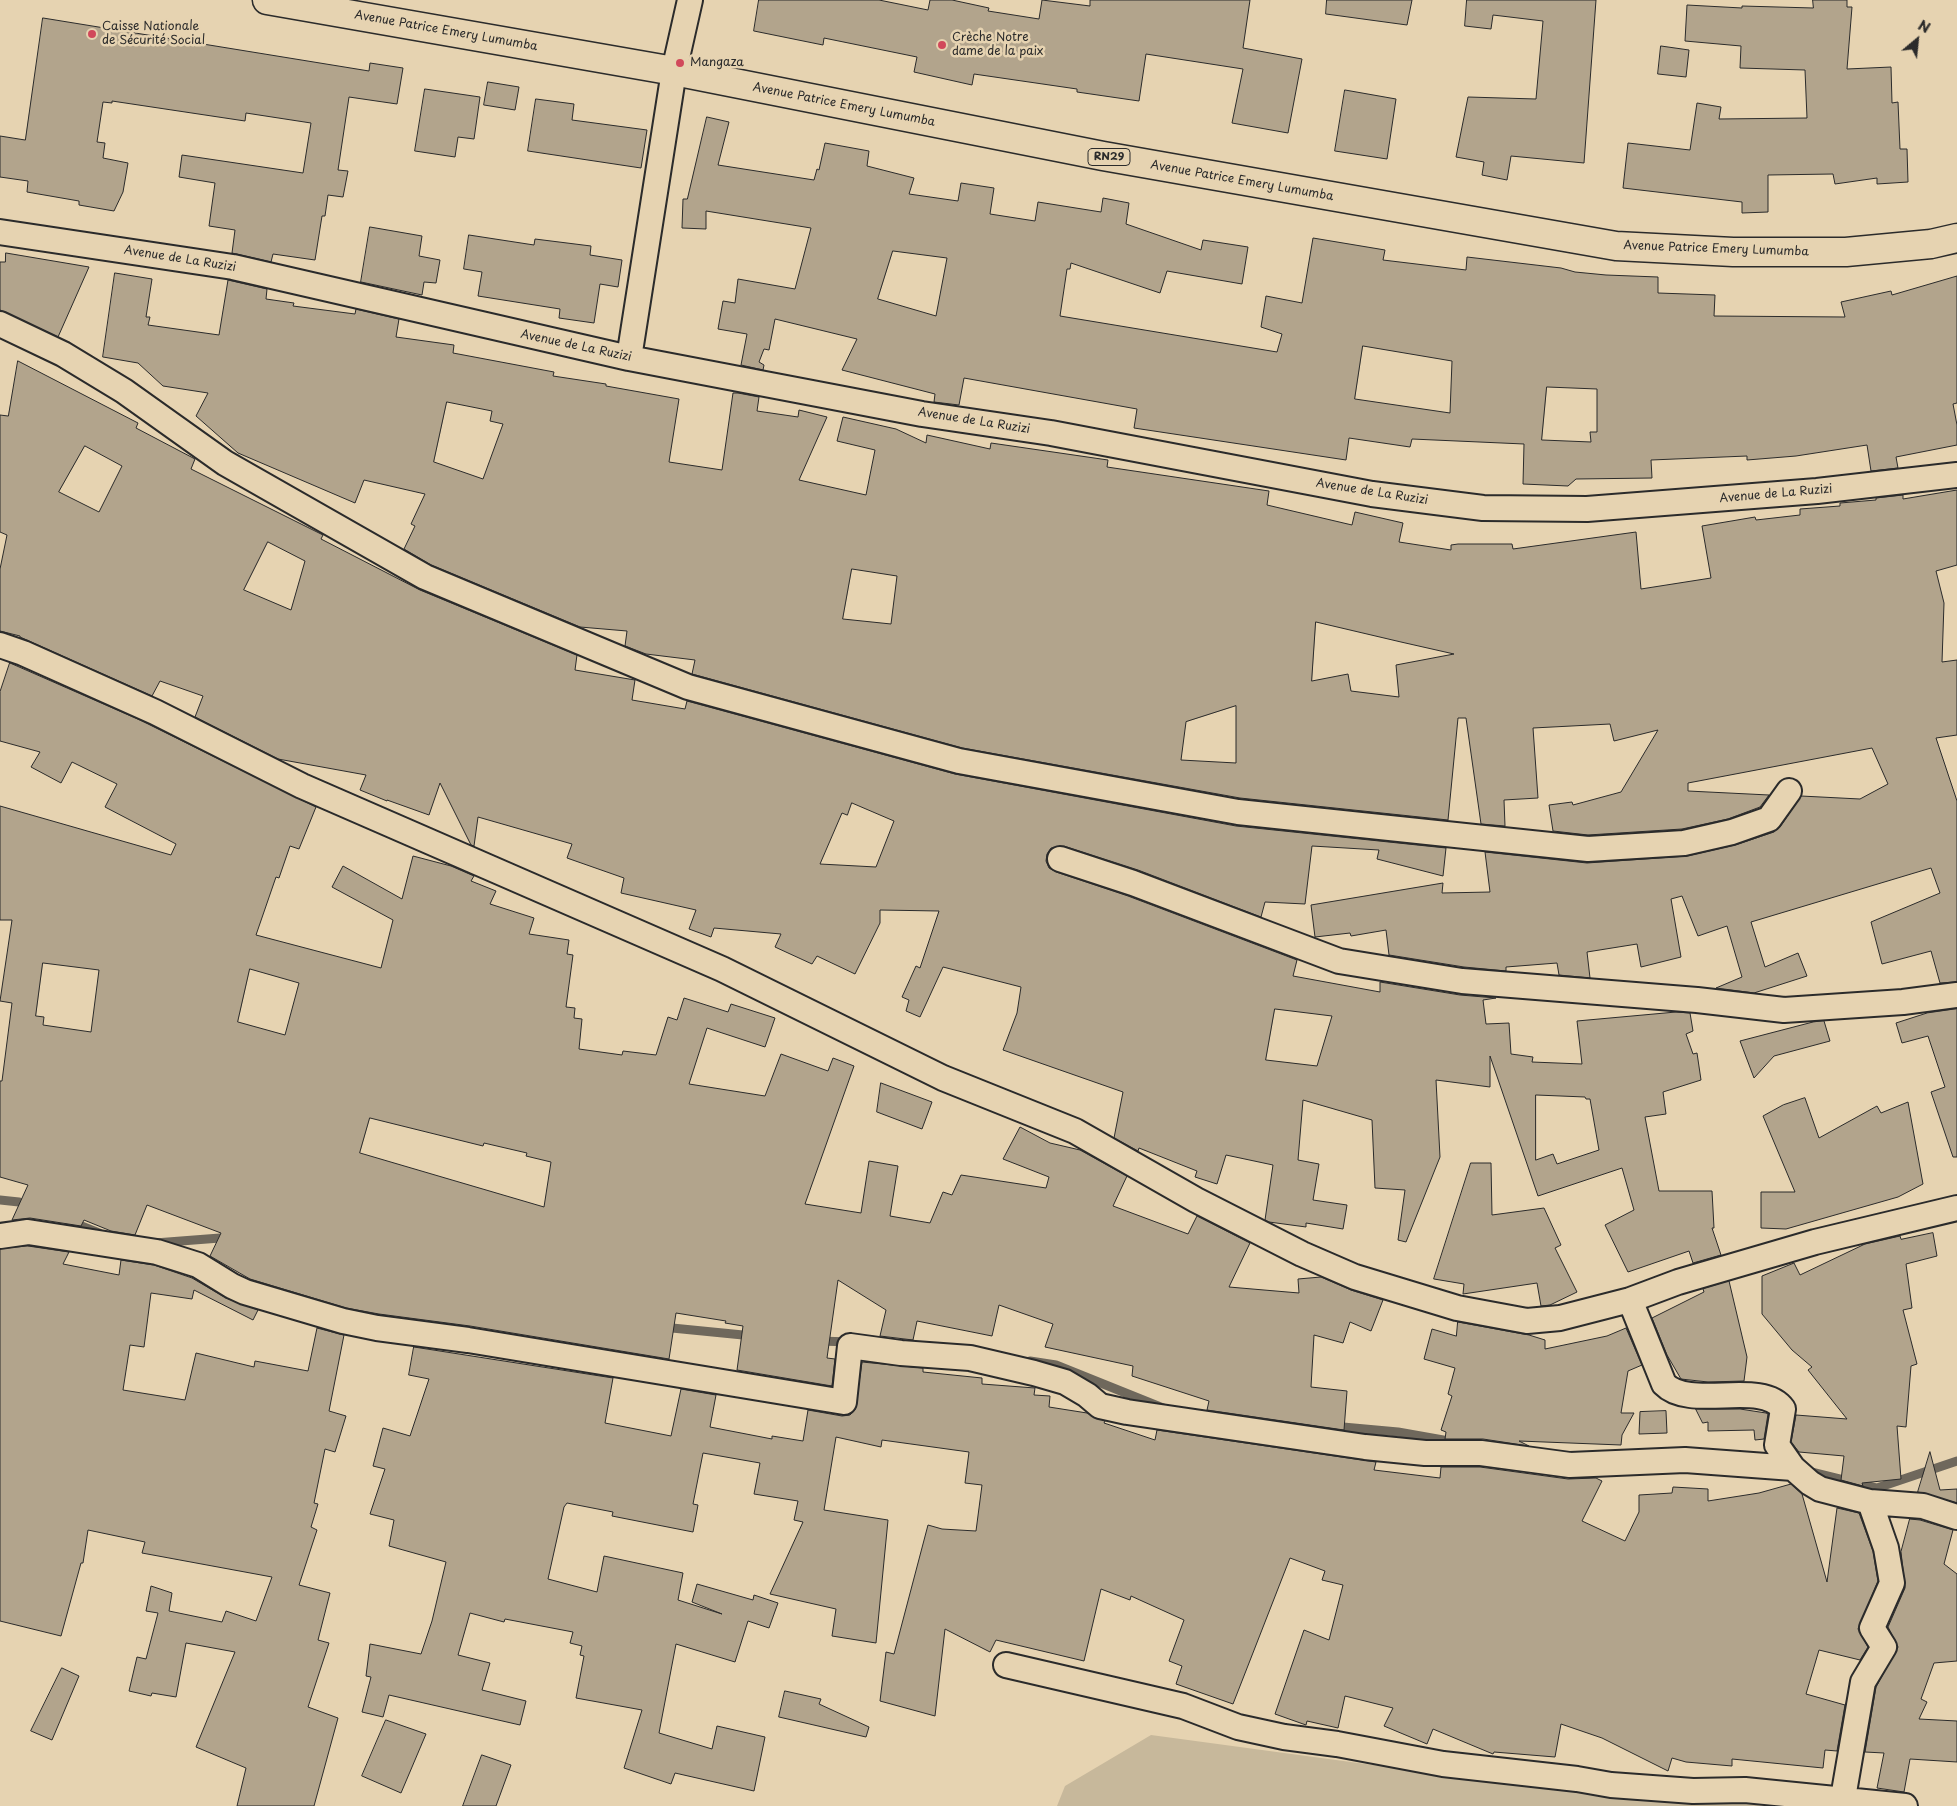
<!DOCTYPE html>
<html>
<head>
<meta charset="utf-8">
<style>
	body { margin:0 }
	#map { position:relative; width:1957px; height:1806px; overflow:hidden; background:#e6d3b1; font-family:"Playpen Sans",sans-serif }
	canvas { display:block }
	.north { position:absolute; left:1892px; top:15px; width:50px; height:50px; -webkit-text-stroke:4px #e6d3b1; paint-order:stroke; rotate:28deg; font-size:14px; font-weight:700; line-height:20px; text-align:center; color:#2b2b2b }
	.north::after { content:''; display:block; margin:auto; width:18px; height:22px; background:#2b2b2b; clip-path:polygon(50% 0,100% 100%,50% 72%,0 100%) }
</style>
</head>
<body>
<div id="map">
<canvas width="1957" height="1806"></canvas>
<div class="north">N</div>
</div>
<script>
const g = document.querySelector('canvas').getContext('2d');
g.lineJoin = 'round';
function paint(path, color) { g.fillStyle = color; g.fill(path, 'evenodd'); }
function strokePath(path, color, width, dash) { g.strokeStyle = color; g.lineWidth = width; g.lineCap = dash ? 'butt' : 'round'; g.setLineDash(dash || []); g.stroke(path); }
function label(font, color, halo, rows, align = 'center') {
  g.font = font + ' "Playpen Sans",sans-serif'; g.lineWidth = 5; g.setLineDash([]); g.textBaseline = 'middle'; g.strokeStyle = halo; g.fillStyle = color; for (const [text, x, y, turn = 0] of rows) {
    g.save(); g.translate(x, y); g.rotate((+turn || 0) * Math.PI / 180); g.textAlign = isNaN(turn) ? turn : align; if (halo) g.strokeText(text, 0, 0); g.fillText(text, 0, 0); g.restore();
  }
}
paint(new Path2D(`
	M1151 1735 1373 1765 1693 1795 1763 1806H1057L1065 1786Z`), '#c7b89b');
strokePath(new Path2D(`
	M0 1200 19 1202 31 1207
	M69 1221 99 1233
	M155 1243 220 1238 228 1241
	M662 1327 753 1336
	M819 1341 851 1342
	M1030 1361 1056 1365 1163 1408
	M1265 1421 1317 1425
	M1332 1426 1398 1432 1460 1443
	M1808 1471 1877 1488 1957 1461`), '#6f685c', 9);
const building = new Path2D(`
	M759 0H879L928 10 930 0H952L989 8 988 11 1039 19 1042 0 1090 6V0H1250L1243 48 1302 59 1288 133 1232 123 1243 69 1146 54 1139 101 1077 92V89L974 74 972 85 914 72 917 57 824 38 823 45 754 31Z
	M1327 0H1412L1407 25 1326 14Z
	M1467 0H1596L1584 163 1511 156 1507 180 1482 175 1484 162 1456 157 1468 97 1536 99 1543 21 1493 15 1491 29 1465 26Z
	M1813 0H1847V7H1852L1847 69 1891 67 1892 103 1898 102 1900 149H1907L1908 182 1877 184V178L1835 184 1833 174 1768 175V212L1742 213V202L1623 188 1628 143 1690 150 1697 103 1721 107 1719 119 1807 118 1805 70 1740 68 1741 46 1685 41 1687 5 1742 8V6L1813 8Z
	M43 18 369 71 370 63 403 68 397 104 349 97 338 170 348 171 343 197 328 195 325 216H322L315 260 273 254 271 262 232 253 235 230 209 226 215 183 179 177 182 155 303 173 311 123 246 113 245 121 112 101V103L103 102 97 142 105 143 103 158 128 163 123 192 114 211 79 205V201L27 192 28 181 0 177V136L25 140Z
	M1661 46 1689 50 1686 77 1658 74Z
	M488 82 519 87 515 110 484 105Z
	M425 89 480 97 474 139 458 137 455 157 415 151Z
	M1345 90 1396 99 1387 159 1335 151Z
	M536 99 574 104 572 120 647 130 641 168 528 151Z
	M707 117 729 122 718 165 814 180 817 169 819 170 825 143 869 151 867 166 914 178 909 194 958 201 961 183 994 188 990 214 1035 221 1038 202 1101 212 1103 198 1129 203 1126 224 1201 250 1203 240 1248 247 1242 284 1167 271 1160 293 1071 263 1070 269H1067L1060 316 1277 352 1282 334 1261 327 1266 296 1302 303 1313 238 1385 250 1383 260 1466 270 1467 257 1561 268 1575 272 1606 275 1658 277V293L1715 295 1714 316 1845 317 1841 302 1891 291 1892 295 1957 276V403L1953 404 1957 425V445L1896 457 1898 468 1871 471 1867 445 1796 456 1747 460V456L1651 460 1652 478 1576 479 1568 486 1523 484 1524 444 1412 439 1410 447 1349 438 1346 460 1134 428 1137 409 964 378 959 405 934 402 935 394 842 370 857 339 775 319 769 350 764 349 759 362 764 365 763 370 741 365 747 334 718 329 723 301 735 303 738 279 795 289 811 228 706 211V229L682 228 683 199H687ZM893 251 947 258 936 316 878 299ZM1363 346 1452 361 1450 413 1355 399ZM1547 387 1597 389V432H1590L1591 442 1542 440Z
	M370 227 422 236 419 256 440 260 436 283 424 282 422 295 361 282Z
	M469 235 534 245 535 239 591 246 590 255 622 260 618 287 600 284 594 323 559 318 560 309 478 296 482 272 464 269Z
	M6 253 89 267 58 337 0 310V262H5Z
	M115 273 152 279 146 317H150L148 325 219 335 228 280 267 289 266 299 294 303 293 306 355 314 356 309 399 319 396 337 454 345 453 353 554 372 553 376 606 384V386L679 399 669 462 722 470 733 393H738L759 397 757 411 798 417 799 410 827 417 799 480 866 495 875 450 837 441 843 417 896 429 926 443 927 435 990 449 991 443 1108 460 1107 467 1269 491 1267 505 1352 525 1355 512 1403 523 1399 542 1451 550V545L1458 544H1512L1513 549 1636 532 1641 589 1711 578 1702 526 1755 517 1756 520 1800 515V509L1840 506V503L1876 500V498L1903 495V499L1957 490V565L1936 571 1944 603 1942 662 1957 660V735L1936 738 1957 801V982L1940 983 1931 951 1882 964 1871 922 1940 893 1931 868 1751 922 1765 967 1798 953 1807 976 1754 993 1716 988 1742 977 1727 926 1698 936 1682 896 1671 899 1681 957 1641 967 1637 944 1587 952 1590 978 1559 975 1557 963 1506 967V971L1464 967 1389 955 1386 930 1351 936 1350 933 1315 937 1311 905 1443 883 1442 893 1490 892 1485 852 1587 863 1687 856 1735 845 1774 832 1780 827 1801 796 1860 799 1888 784 1872 748 1688 783V791L1769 795 1760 807 1728 819 1682 829 1588 835 1553 831 1549 805 1572 802 1573 805 1621 792 1658 730 1614 741 1610 724 1533 728 1538 798 1504 800 1505 826 1481 824 1466 718H1458L1448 820 1240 798 962 748 692 674 695 660 646 654 625 646 627 631 580 627 431 565 404 549 415 526 411 524 425 494 364 480 355 503 238 453 196 416 208 393 163 386 138 363 103 357ZM447 402 492 411 490 421 503 424 483 479 434 462ZM852 569 897 576 891 624 843 619ZM1316 622 1401 642 1454 654 1396 665 1399 697 1351 691 1348 674 1312 681ZM1236 706V763L1181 760 1186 722Z
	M18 361 138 423 136 428 195 459 191 469 323 535 321 539 420 590 577 655 575 670 635 680 632 700 685 709 687 701 955 774 1236 826 1446 848 1443 876 1377 859 1379 850 1312 846 1305 904 1265 902 1261 917 1138 870 1064 846 1051 848 1047 854 1046 861 1049 868 1056 872 1128 896 1297 960 1293 976 1380 992V982L1460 995 1496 998 1483 1000 1486 1024 1509 1023 1511 1054 1533 1057 1532 1062 1582 1064 1577 1021 1676 1012 1690 1013 1693 1031 1686 1034 1693 1054 1697 1053 1701 1080 1663 1092 1666 1114 1645 1117 1659 1191H1712L1714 1228H1712L1721 1255 1693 1263 1689 1251 1628 1272 1605 1225 1634 1210 1622 1168 1538 1196 1490 1056V1087L1436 1080 1440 1157 1406 1242 1398 1240 1405 1190 1375 1188 1372 1120 1303 1100 1298 1160 1319 1164 1313 1200 1347 1205 1343 1229 1306 1223V1227L1269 1222 1265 1220 1273 1165 1226 1155 1217 1184 1195 1177 1197 1171 1139 1148 1138 1151 1114 1138 1123 1092 1003 1050 1017 1013 1021 987 943 967 920 1017 906 1011 909 1000 902 997 916 966 920 968 939 911 880 910V923L855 974 817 956 812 964 775 947 781 934 714 928 711 937 689 929 696 910 621 893 624 878 567 858 572 844 478 817 474 846 471 845 440 783 429 815 387 800V801L360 790 366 775 278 759 195 717 203 696 160 681 152 696 20 637V636L0 631V569L7 535 0 532V415L8 416ZM85 446 122 466 99 512 59 492ZM268 542 305 561 291 610 244 590ZM852 803 894 821 876 867 820 864 842 813 847 815ZM1275 1009 1332 1016 1317 1066 1266 1060ZM1536 1095 1585 1097 1586 1099H1590L1599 1150 1557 1164 1553 1154 1536 1160Z
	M10 663 140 720 316 807 299 849 290 846 279 878 276 877 256 935 381 968 393 920 332 887 343 866 402 899 413 856 451 866 474 876 471 881 496 891 490 904 534 918 529 934 569 940 567 954 573 955 566 1007 575 1008 574 1018 582 1019 579 1049 622 1055 623 1051 656 1055 668 1017 677 1020 684 998 728 1012 731 1004 775 1018 765 1047 707 1028 689 1084 765 1096 781 1054 828 1071 833 1058 854 1066 805 1204 861 1213 869 1161 898 1166 890 1216 930 1223 943 1192 952 1195 961 1175 1046 1188 1049 1177 1003 1159 1020 1127 1050 1143 1080 1150 1127 1176 1113 1206 1188 1234 1197 1216 1250 1243 1229 1287 1299 1293 1298 1279 1321 1277 1351 1290 1383 1300 1371 1331 1350 1322 1343 1343 1314 1335 1311 1387 1347 1391 1344 1430 1207 1410 1209 1401 1132 1376 1133 1366 1045 1347 1053 1324 999 1305 992 1336 917 1321 913 1340 880 1336 886 1310 838 1280 827 1358 835 1359 832 1386 737 1370 743 1326 725 1323 726 1321 676 1313 669 1359 470 1326 379 1314 346 1308 250 1279 210 1256 221 1233 147 1205 135 1235 111 1231 84 1220 81 1226 30 1218 12 1220 28 1185 0 1177V1081H2L12 1003 0 1001 12 920H0V806L171 855 176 844 105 807 117 784 72 762 61 783 31 767 40 752 0 741V692ZM43 963 99 970 91 1032 43 1025 44 1017 36 1016ZM250 969 299 983 285 1035 238 1022ZM370 1118 483 1146 484 1143 527 1153 526 1156 551 1162 544 1207 360 1153Z
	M1957 1009V1157H1953L1931 1092 1945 1087 1928 1036 1902 1043 1896 1023 1927 1013Z
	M1824 1021 1830 1041 1774 1056 1754 1078 1740 1041 1813 1022Z
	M881 1083 932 1102 922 1129 877 1112Z
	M1805 1098 1819 1138 1877 1106 1881 1113 1908 1102 1923 1184 1898 1197 1786 1229 1761 1228V1192H1795L1763 1116 1783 1105Z
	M1471 1163H1491L1492 1215 1544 1208 1561 1245 1555 1248 1577 1292 1550 1305 1541 1306 1537 1283 1463 1294 1464 1284 1434 1279Z
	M1933 1233 1937 1256 1906 1264 1912 1308 1903 1310 1917 1364 1911 1366 1906 1427 1897 1426 1901 1479 1862 1483 1863 1486 1841 1480 1844 1456 1799 1452 1791 1442 1796 1415 1847 1419 1808 1370 1812 1367 1792 1350 1762 1314V1276L1794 1263 1800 1275 1865 1244 1900 1236 1901 1239Z
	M28 1246 69 1252 63 1264 119 1275 121 1260 154 1265 192 1278 226 1298 258 1310 253 1320 194 1290 192 1299 151 1293 144 1347 130 1345 123 1390 185 1400 196 1353 254 1367 255 1361 308 1371 317 1328 344 1335 329 1411 346 1416 335 1452 325 1449 314 1503 318 1504 311 1527 317 1530 299 1585 330 1593 318 1640 329 1643 308 1707 338 1718 314 1806H237L246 1768 196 1747 235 1652 186 1643 176 1697 152 1693 151 1696 129 1691 137 1657 146 1659 158 1613 146 1611 151 1586 172 1593 169 1611 222 1622 226 1611 256 1621 272 1577 142 1553 145 1542 88 1530 83 1563H81L61 1636 0 1621V1249Z
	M1729 1281 1747 1357 1744 1381 1708 1382 1681 1379 1667 1355 1652 1318 1704 1292 1703 1289Z
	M1458 1322 1529 1335 1545 1340V1349L1607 1336 1626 1328 1642 1365 1628 1371 1621 1413H1634L1622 1435 1621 1445 1519 1441 1529 1446 1483 1439H1445L1446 1432 1441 1430 1452 1396 1448 1394 1455 1368 1424 1359 1432 1329 1456 1336Z
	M414 1347 613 1378 605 1423 671 1436 681 1389 716 1395 710 1427 772 1439V1436L803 1441 808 1410 842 1416 850 1415 855 1410 862 1362 923 1368V1372L982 1378V1384L1035 1388 1034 1395 1050 1396 1049 1407 1087 1413 1105 1421 1104 1423 1155 1440 1157 1430 1376 1462 1374 1470 1440 1478 1441 1467H1480L1568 1479 1596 1478 1602 1481 1582 1521 1625 1541 1639 1512V1495L1672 1493 1673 1487 1708 1489V1501L1759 1493 1791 1484 1802 1494 1827 1582 1837 1508 1859 1513 1873 1551 1878 1581 1858 1629 1868 1647 1860 1660 1819 1650 1806 1694 1845 1705 1837 1751 1825 1750 1823 1768 1732 1759V1766L1686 1762 1672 1758 1668 1771 1602 1738 1561 1724 1555 1757 1494 1752 1493 1754 1433 1729 1427 1744 1384 1726 1393 1708 1345 1696 1338 1728 1307 1721 1306 1725 1275 1714 1304 1630 1329 1640 1343 1585 1322 1580 1325 1571 1290 1558 1233 1704 1176 1684 1182 1666 1169 1661 1184 1620 1131 1596 1130 1600 1101 1589 1084 1661 996 1640 990 1652 945 1629 935 1716 880 1701 886 1652 894 1654 928 1525 942 1529 976 1531 982 1485 965 1483 969 1452 882 1440 881 1447 836 1437 824 1510 888 1520 876 1643 832 1636 836 1609 770 1594 803 1522 794 1520 798 1501 754 1494 760 1463 703 1453 693 1504 698 1505 693 1532 612 1516 613 1512 567 1503 564 1507 548 1579 597 1592 604 1556 683 1573 678 1600 722 1614 692 1602 697 1584 753 1600 754 1595 778 1603 769 1628 748 1621 735 1662 676 1644 659 1733 712 1749 717 1726 765 1737 754 1791 675 1773 671 1784 624 1768 642 1710 576 1698 584 1656 580 1655 582 1646 570 1643 573 1632 505 1619 504 1622 470 1613 458 1655 490 1663 482 1690 526 1701 520 1725 389 1695 383 1717 362 1712 371 1677 366 1676 370 1644 421 1654 432 1621 446 1562 389 1546 394 1520 370 1514 385 1469 373 1466 383 1428 410 1436 429 1379 409 1375Z
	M1696 1409H1740L1766 1413 1768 1414 1764 1439 1755 1440 1754 1430 1708 1431V1422L1703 1423Z
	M1666 1411 1667 1433 1639 1434 1640 1412Z
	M1930 1452 1940 1490 1957 1489V1503L1918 1492Z
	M1910 1519 1920 1520 1953 1530 1944 1564 1957 1574V1661L1934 1663 1921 1699 1927 1702 1919 1719 1957 1721V1762L1910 1759 1904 1792 1877 1788 1884 1753 1865 1752 1876 1687 1898 1647 1888 1627 1905 1588 1901 1552Z
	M62 1668 79 1676 52 1740 31 1731Z
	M785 1691 821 1699 819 1704 869 1727 866 1737 779 1717Z
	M386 1720 426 1734 401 1793 362 1776Z
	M482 1755 511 1765 496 1806H463Z`);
paint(building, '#b2a48c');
strokePath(building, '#2b2b2b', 1);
const minor = new Path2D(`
	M0 232 233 267 629 358 922 414 1051 433 1372 494 1483 508 1587 509 1817 491 1957 475
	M0 324 63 354 124 391 225 463 425 577 688 687 959 761 1238 812 1588 849 1684 843 1732 832 1769 819 1789 791
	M629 358 674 71 690 0
	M0 645 23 653 155 712 302 786 722 969 943 1078 1075 1131 1196 1200 1302 1254 1355 1277 1457 1308 1527 1321 1560 1318 1630 1300 1678 1282 1815 1242 1957 1208
	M1060 859 1133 883 1339 961 1462 981 1697 1000 1784 1010 1903 1002 1957 995
	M0 1236 28 1232 157 1252 198 1265 232 1286 245 1292 343 1321 377 1328 468 1340 844 1402 850 1346 901 1353 970 1358 1034 1373 1065 1382 1087 1395 1100 1406 1127 1412 1365 1447 1425 1453H1481L1570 1465 1685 1460 1793 1468
	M1630 1300 1664 1384C1690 1411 1762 1379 1783 1409L1777 1445 1793 1468 1810 1483 1820 1489 1870 1502 1886 1548 1892 1583 1872 1628 1884 1647 1863 1682 1843 1798
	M1870 1502 1923 1506 1957 1517
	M1006 1665 1183 1706 1238 1727 1284 1737 1337 1744 1443 1764 1577 1779 1611 1785 1693 1791 1745 1790 1905 1806`);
const primary = new Path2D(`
	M267 0 674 71 1103 156 1616 246 1733 252H1846L1931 244 1957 238`);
strokePath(minor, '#2b2b2b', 28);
strokePath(primary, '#2b2b2b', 31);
strokePath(minor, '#e6d3b1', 24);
strokePath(primary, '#e6d3b1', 28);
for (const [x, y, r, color] of [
	[92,34,5,"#d1495b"],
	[942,45,5,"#d1495b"],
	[680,63,5,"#d1495b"]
]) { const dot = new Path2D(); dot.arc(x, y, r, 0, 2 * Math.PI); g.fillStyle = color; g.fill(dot); strokePath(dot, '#e6d3b1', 2); }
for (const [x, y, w] of [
	[1109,157,42]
]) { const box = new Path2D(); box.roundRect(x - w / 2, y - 8.5, w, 17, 4); g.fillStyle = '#e6d3b1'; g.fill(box); strokePath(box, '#2b2b2b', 1); }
label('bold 11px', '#2b2b2b', null, [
	["RN29",1109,157]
]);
label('12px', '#2b2b2b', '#e6d3b1', [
	["Caisse Nationale",102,27],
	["de Sécurité Social",102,41],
	["Crèche Notre",952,38],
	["dame de la paix",952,52],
	["Mangaza",690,63]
], 'left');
label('12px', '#2b2b2b', '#e6d3b1', [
	["Avenue Patrice Emery Lumumba",446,31,10],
	["Avenue Patrice Emery Lumumba",844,105,11],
	["Avenue Patrice Emery Lumumba",1242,181,10],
	["Avenue Patrice Emery Lumumba",1716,249,2],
	["Avenue de La Ruzizi",180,259,9],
	["Avenue de La Ruzizi",576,346,12],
	["Avenue de La Ruzizi",974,421,9],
	["Avenue de La Ruzizi",1372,492,9],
	["Avenue de La Ruzizi",1776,494,-5]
]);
</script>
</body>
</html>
